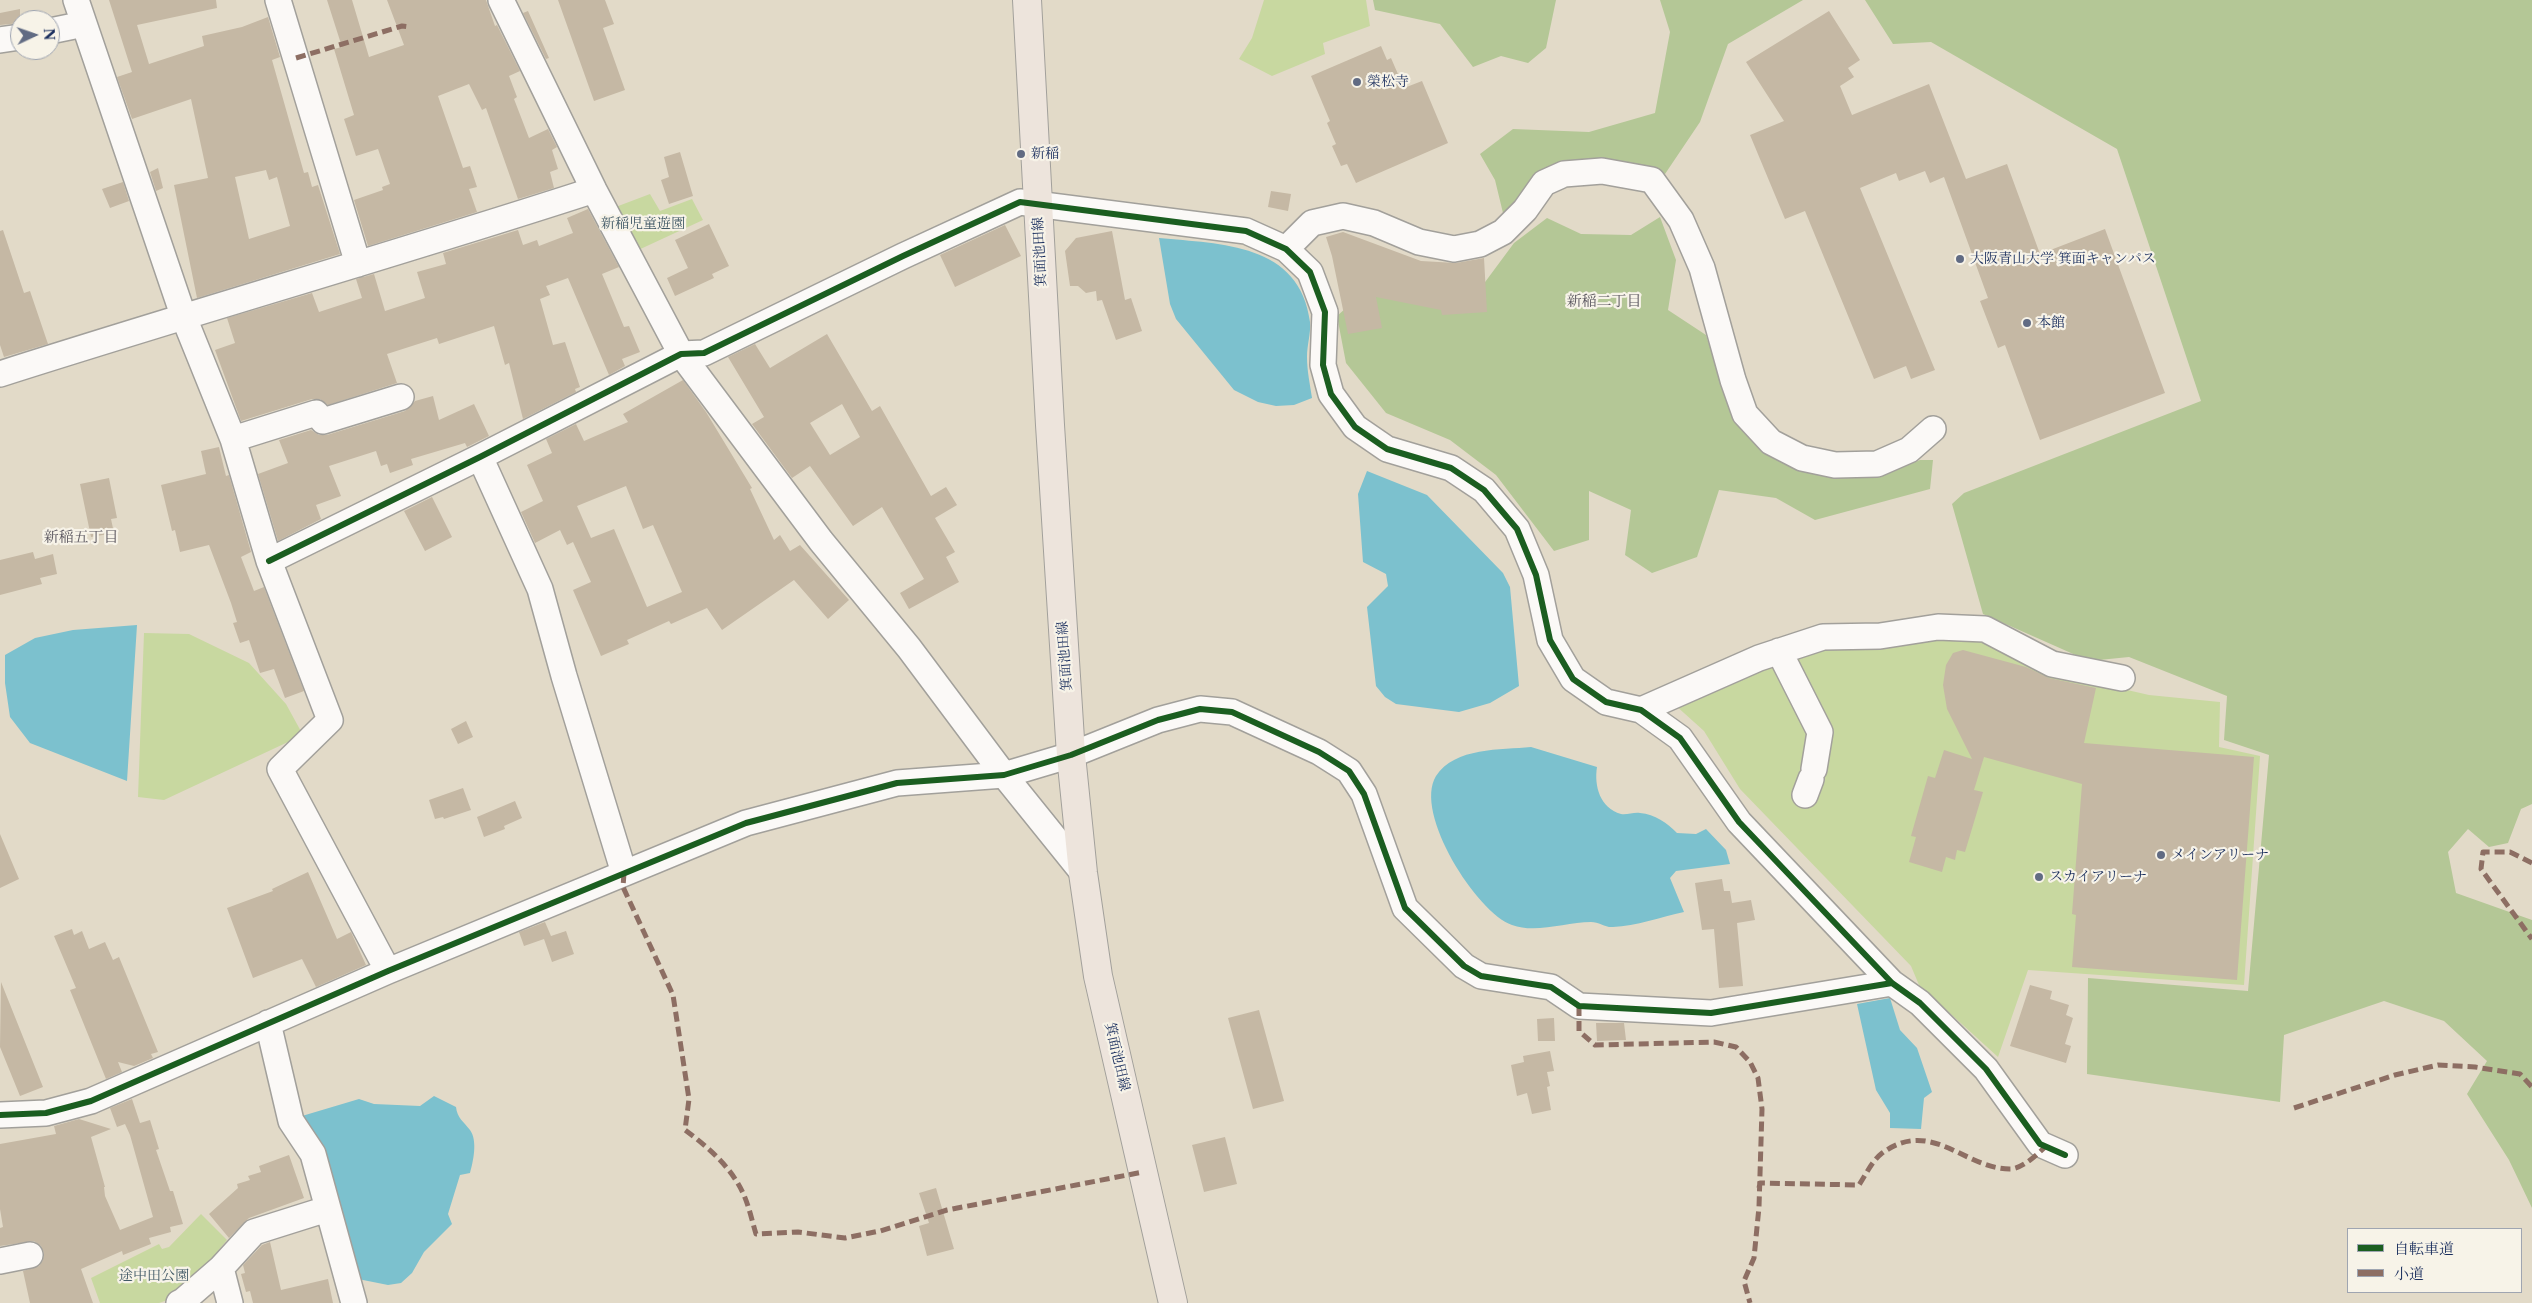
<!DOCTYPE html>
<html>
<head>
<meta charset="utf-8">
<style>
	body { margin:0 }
	#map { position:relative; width:2532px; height:1303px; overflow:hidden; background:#e2dac8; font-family:"Libre Caslon Text","Noto Serif JP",serif }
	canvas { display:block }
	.legend { position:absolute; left:2347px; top:1228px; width:175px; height:65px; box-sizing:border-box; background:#f7f3e8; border:1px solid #9fa5b1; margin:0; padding:6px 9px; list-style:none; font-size:15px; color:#1b2f5e }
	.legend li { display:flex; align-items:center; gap:10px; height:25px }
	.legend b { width:25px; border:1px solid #9fa5b1 }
	.north { position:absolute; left:10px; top:10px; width:50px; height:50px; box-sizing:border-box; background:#f7f3e8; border:1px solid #9fa5b1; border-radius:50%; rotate:87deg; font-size:14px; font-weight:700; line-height:20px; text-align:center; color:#1b2f5e }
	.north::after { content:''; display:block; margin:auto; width:18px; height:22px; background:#616b83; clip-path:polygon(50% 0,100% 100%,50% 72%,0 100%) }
</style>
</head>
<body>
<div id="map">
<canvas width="2532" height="1303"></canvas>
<ul class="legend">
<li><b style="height:6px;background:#1b5e20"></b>自転車道</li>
<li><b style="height:6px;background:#8d6e63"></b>小道</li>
</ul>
<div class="north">N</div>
</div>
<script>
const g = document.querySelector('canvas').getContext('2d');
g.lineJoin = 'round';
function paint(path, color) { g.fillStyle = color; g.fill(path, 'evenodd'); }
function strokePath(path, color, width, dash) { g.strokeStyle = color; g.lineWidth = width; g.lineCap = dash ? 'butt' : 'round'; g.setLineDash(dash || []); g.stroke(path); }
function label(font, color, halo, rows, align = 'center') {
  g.font = font + ' "Libre Caslon Text","Noto Serif JP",serif'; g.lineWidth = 4.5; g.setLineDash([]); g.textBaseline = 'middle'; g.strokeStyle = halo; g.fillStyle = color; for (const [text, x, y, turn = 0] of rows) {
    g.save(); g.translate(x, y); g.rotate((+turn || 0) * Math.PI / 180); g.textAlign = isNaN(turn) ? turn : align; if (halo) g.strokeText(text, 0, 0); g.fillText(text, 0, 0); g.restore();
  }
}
paint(new Path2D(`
	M1264 0H1366L1370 26 1323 43 1325 54 1272 76 1239 59 1252 38Z
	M650 194 660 211 692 199 703 220 634 252 613 208Z
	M144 633 189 634 249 663 286 704 303 735 164 800 138 797Z
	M1942 639 1978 641 2049 672 2149 695 2220 702 2219 747 2260 756 2244 985 2028 970 1998 1057 1919 985 1911 966 1740 789 1704 731 1674 704 1824 648Z
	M201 1214 227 1240 182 1295 159 1303H100L91 1278 159 1244 162 1249 169 1247Z`), '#c8d8a0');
paint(new Path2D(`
	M1373 0H1556L1546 48 1528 63 1501 56 1473 67 1440 24 1375 10Z
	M1660 0H1803L1728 44 1700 122 1665 174 1602 164 1503 213 1495 180 1480 154 1513 129 1589 132 1655 113 1670 32Z
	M1865 0H2532V804L2521 809 2508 843 2489 847 2468 829 2448 852 2456 893 2532 920V1208L2509 1160 2467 1094 2487 1061 2444 1021 2384 1001 2284 1035 2280 1102 2087 1074 2088 978 2248 991 2269 755 2224 740 2227 696 2129 657 2089 661 1983 614 1952 504 1964 493 2201 401 2117 149 1931 42 1893 44Z
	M1660 217 1676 260 1668 310 1706 335 1731 412 1776 456 1847 472 1883 475 1920 460H1933L1930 489 1815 520 1776 498 1719 490 1697 557 1652 573 1625 555 1631 510 1589 491V540L1554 551 1496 475 1450 440 1386 413 1346 363 1337 316 1363 293 1474 297 1514 243 1547 218 1581 234 1631 235Z`), '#b4c796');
paint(new Path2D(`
	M1159 238C1221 244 1300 243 1310 322 1311 333 1307 345 1307 357 1307 371 1310 384 1312 398L1294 405 1276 406 1258 402 1234 390 1176 319 1170 304Z
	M1367 471 1427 495 1503 573 1510 587 1519 686 1490 703 1459 712 1396 704 1385 697 1376 686 1367 607 1388 586 1386 574 1363 562 1358 494Z
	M137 625 127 781 30 743 10 717 5 683V655L35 638 73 630Z
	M1531 747 1597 767C1594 786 1600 808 1621 814 1627 815 1634 812 1640 813 1655 814 1667 823 1677 833L1696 834 1706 829 1726 850 1730 864 1676 871 1670 878 1684 912C1661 917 1636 926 1613 927 1606 928 1599 922 1591 922 1566 922 1536 934 1512 925 1477 913 1413 813 1436 776 1455 747 1501 750 1531 747Z
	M1890 998 1900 1030 1917 1048 1932 1092 1924 1098 1921 1129 1890 1128V1113L1876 1090 1857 1004Z
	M434 1096 456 1107C457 1118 464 1122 470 1130 478 1141 473 1162 470 1173L460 1175 448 1214 452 1224 424 1252 412 1273 401 1283 388 1285 353 1278 302 1116 359 1099 374 1104 420 1106Z`), '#7cc1ce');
paint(new Path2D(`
	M109 0H216L217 8 137 25 149 64 204 46 202 36 242 27 268 17 280 57 272 60 304 173 308 172 312 187 318 185 340 254 197 298 174 185 208 178 191 99 132 119 117 77 132 72ZM266 170 269 180 277 177 290 226 249 239 235 177Z
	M327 0H352L369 57 404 45 387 0H486L495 26 497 25 520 71 509 76 517 97 514 99 529 138 548 129 557 147 552 150 558 169 550 172 554 188 518 199 486 108 482 110 469 84 438 96 463 168 470 166 477 187 469 189 477 212 368 246 354 200 383 190 382 187 390 184 378 149 356 156 344 119 354 115 334 49 342 47Z
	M558 0H605L614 24 603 28 625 90 594 101Z
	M20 9V23L0 25V13Z
	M528 11 549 58 546 59 523 13Z
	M1829 11 1860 60 1848 68 1854 77 1840 86 1852 115 1929 84 1966 179 2007 164 2040 254 2105 229 2165 393 2040 440 2005 345 1998 348 1980 301 1988 298 1944 177 1930 183 1925 171 1899 181 1896 173 1860 188 1935 370 1911 379 1906 366 1874 379 1805 211 1785 219 1750 135 1784 121 1746 62Z
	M1381 46 1387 60 1391 58 1404 88 1422 81 1448 143 1356 183 1347 164 1341 166 1332 146 1336 144 1327 123 1330 121 1311 76Z
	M680 152 693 196 669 204 661 180 669 177 664 157Z
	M158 168 163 188 156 191 150 172Z
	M123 182 129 201 110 208 102 189Z
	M1271 191 1291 194 1288 211 1268 207Z
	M588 209 619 267 602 274 624 327 629 326 640 352 622 359 625 366 609 375 568 278 546 286 550 295 540 299 553 345 565 342 580 387 575 389 576 392 523 419 509 363 505 365 494 326 439 344 437 338 387 354 397 383 328 405 320 399H312L241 421 215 350 235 343 227 318 312 293 319 312 362 298 356 279 374 274 385 311 425 298 417 272 446 264 443 253 518 230 523 245 537 240 539 246 573 233 567 218Z
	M709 224 729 266 712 274 714 278 675 296 667 278 688 268 675 240Z
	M1005 225 1021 256 955 287 940 255Z
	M3 230 24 293 30 291 48 344 4 357 0 345V231Z
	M1112 231 1125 300 1131 298 1142 331 1116 340 1102 300 1097 301 1096 291 1086 293 1078 286H1070L1065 251 1076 238Z
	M1343 232 1421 261 1456 263 1484 258 1487 312 1442 315 1441 310 1376 297 1382 328 1348 334 1332 256 1326 237Z
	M827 334 872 411 880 406 931 496 946 487 957 505 935 518 955 552 946 557 959 582 909 609 900 593 924 579 882 507 853 526 810 466 792 478 752 424 764 417 728 357 755 344 770 368ZM842 404 860 437 830 455 810 423Z
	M683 380 706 412 752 488 750 489 774 540 780 535 790 551 800 545 849 600 828 619 794 580 722 630 707 608 671 624 669 621 627 640 629 644 601 656 573 590 591 582 573 542 567 545 560 530 535 543 521 512 543 501 527 465 552 453 546 439 576 424 584 441 628 422 623 414ZM626 486 643 529 653 525 682 592 647 607 614 529 591 538 577 506Z
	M433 396 439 420 474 404 489 436 467 447 465 443 411 459 413 465 390 473 387 464 381 466 376 451 329 466 341 496 316 505 321 519 278 541 258 474 288 463 279 440 311 430 319 435H327L405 411 415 401Z
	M219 447 226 476 229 475 251 552 241 557 254 591 264 587 304 691 285 698 274 669 260 673 249 640 240 643 233 623 237 622 231 603 209 545 180 552 175 530 172 531 161 485 206 474 201 451Z
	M109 478 117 518 111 519 114 533 91 537 80 484Z
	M432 497 452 537 425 551 404 511Z
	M33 552 35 559 53 554 57 574 40 578 42 584 0 595V560Z
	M1963 650 2026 667 2049 678 2096 688 2084 743 2254 757 2237 980 2072 967 2076 915 2072 914 2082 784 1984 757 1974 790 1983 792 1965 852 1957 850 1955 860 1946 857 1942 872 1909 862 1916 837 1911 836 1928 776 1935 778 1944 750 1972 759 1947 709 1943 685 1946 665 1953 653Z
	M466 721 473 737 458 744 451 729Z
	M463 788 471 810 444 819 443 817 435 819 429 800Z
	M515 801 522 818 504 826 505 829 484 837 477 817Z
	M0 834 19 879 0 888Z
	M308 872 337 939 351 932 366 965 316 987 302 959 253 978 227 908 273 891 272 889Z
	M1722 879 1724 891H1730L1732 903 1751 900 1755 920 1737 923 1743 986 1719 988 1714 929 1702 930 1695 883Z
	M545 922 551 936 566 931 574 954 552 962 544 939 524 946 519 932Z
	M72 929 74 935 82 931 89 949 105 942 113 960 119 957 158 1052 151 1054 153 1058 134 1066 118 1062 122 1072 106 1079 70 990 76 988 54 936Z
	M1 982 43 1087 20 1096 0 1047Z
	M2030 985 2052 991 2050 999 2069 1005 2066 1015 2073 1018 2065 1044 2071 1046 2066 1063 2010 1046Z
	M1259 1010 1284 1101 1253 1109 1228 1018Z
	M1554 1018 1555 1041H1538L1537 1019Z
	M1596 1023H1624L1626 1040 1597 1041Z
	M1550 1051 1554 1071 1547 1072 1550 1086 1547 1087 1551 1110 1532 1114 1527 1093 1517 1096 1511 1065 1524 1062 1523 1056Z
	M132 1099 140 1123 150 1120 159 1149 156 1150 170 1191H173L183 1224 170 1227 171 1232 149 1238 151 1244 123 1255 122 1251 81 1269 93 1303H30L23 1271 39 1266 43 1260 44 1253 41 1246 34 1241 0 1246V1228L3 1227 0 1209V1144L56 1134 54 1126 79 1119 111 1129 91 1137 105 1187H104L105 1196 120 1230 153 1217 130 1135 125 1124 117 1127 110 1108Z
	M1225 1137 1237 1184 1204 1192 1192 1145Z
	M289 1155 304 1198 249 1218 229 1238 209 1214 238 1188 237 1184 250 1180 248 1176 261 1172 259 1166Z
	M936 1188 954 1249 927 1256 919 1226 929 1223 919 1193Z
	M270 1242 281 1290 328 1279 333 1303H253L250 1291 246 1292 241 1274 245 1273 243 1265 262 1245Z`), '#c5b8a4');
const minor = new Path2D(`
	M76 0 183 315 233 439 269 561 330 720 280 769 388 971
	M278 0 358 264
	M501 0 594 190 681 354 821 541 909 648 1004 775 1083 873
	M50 31 84 24
	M0 40 20 37
	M1286 249 1312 223 1343 216 1374 223 1419 242 1454 249 1480 244 1503 232 1525 210 1544 183 1564 174 1602 171 1652 180 1681 220 1702 268 1733 380 1745 414 1771 442 1802 458 1835 465 1877 464 1909 450 1933 429
	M0 374C197 311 397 254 594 190
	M233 439 316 413 323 421 401 397
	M480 457 540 589 564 676 624 873
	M269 561 480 457 681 354 704 353 903 256 1020 202 1246 231 1286 249 1310 272 1325 312 1323 365 1331 394 1355 427 1387 449 1451 468 1484 490 1517 529 1536 575 1550 640 1573 679 1606 702 1641 710 1680 738 1739 822 1892 983 1920 1003 1986 1069 2040 1144 2065 1155
	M1779 651 1820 732 1814 769
	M1641 710 1759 658 1823 637 1880 636 1938 627 1985 629 2052 664 2122 678
	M1805 795 1811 779
	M268 1023 291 1121 313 1154 354 1303
	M0 1115 46 1113 91 1101 388 971 746 823 897 783 1004 775 1071 755 1158 720 1200 709 1232 712 1319 752 1349 771 1364 794 1405 908 1464 966 1481 976 1551 987 1579 1006 1711 1013 1892 983
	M0 1261 30 1255
	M221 1268 230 1303
	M179 1303 183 1301 221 1268 254 1232 327 1209`);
const primary = new Path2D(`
	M1027 0 1050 425 1071 755 1083 873 1098 976 1173 1303`);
strokePath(minor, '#a2a09b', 28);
strokePath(primary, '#a2a09b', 30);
strokePath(minor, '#fbf9f7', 25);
strokePath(primary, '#ede4dc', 28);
strokePath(new Path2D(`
	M296 58 402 26 410 27
	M2532 863 2510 852H2483L2481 869 2532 939
	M624 873 623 887 673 995 689 1099 685 1130C708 1147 731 1167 743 1193 749 1206 752 1221 756 1234L798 1232 845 1238 880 1231 947 1210 1143 1172
	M1579 1006V1031L1595 1045 1714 1042 1736 1047 1750 1062 1758 1078 1762 1109 1759 1207 1754 1258 1744 1281 1750 1303
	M2294 1108 2395 1075 2438 1065 2475 1067 2520 1074 2532 1087
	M1759 1188 1760 1183 1859 1185C1865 1176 1872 1161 1881 1154 1931 1116 1965 1170 2011 1169 2023 1168 2038 1154 2046 1146`), '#8d6e63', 5, [10, 5]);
strokePath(new Path2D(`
	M269 561 480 457 681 354 704 353 903 256 1020 202 1246 231 1286 249 1310 272 1325 312 1323 365 1331 394 1355 427 1387 449 1451 468 1484 490 1517 529 1536 575 1550 640 1573 679 1606 702 1641 710 1680 738 1739 822 1892 983 1920 1003 1986 1069 2040 1144 2065 1155
	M0 1115 46 1113 91 1101 388 971 746 823 897 783 1004 775 1071 755 1158 720 1200 709 1232 712 1319 752 1349 771 1364 794 1405 908 1464 966 1481 976 1551 987 1579 1006 1711 1013 1892 983`), '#1b5e20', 6);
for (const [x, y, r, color] of [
	[1357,82,5,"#616b83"],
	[1021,154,5,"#616b83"],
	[1960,259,5,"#616b83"],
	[2027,323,5,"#616b83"],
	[2161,855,5,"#616b83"],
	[2039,877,5,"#616b83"]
]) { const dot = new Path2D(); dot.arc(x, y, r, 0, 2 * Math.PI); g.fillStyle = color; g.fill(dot); strokePath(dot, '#f7f3e8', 2); }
label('14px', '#1b2f5e', '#f7f3e8', [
	["榮松寺",1367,82],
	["新稲",1031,154],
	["大阪青山大学 箕面キャンパス",1970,259],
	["本館",2037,323],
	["メインアリーナ",2171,855],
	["スカイアリーナ",2049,877]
], 'left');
label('14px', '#415966', '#f7f3e8', [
	["新稲児童遊園",643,224],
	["途中田公園",154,1276]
]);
label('14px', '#1b2f5e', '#f7f3e8', [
	["箕面池田線",1040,252,-93],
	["箕面池田線",1065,656,-94],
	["箕面池田線",1117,1057,77]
]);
label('15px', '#5b575f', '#f7f3e8', [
	["新稲二丁目",1604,302],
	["新稲五丁目",81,538]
]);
</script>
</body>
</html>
